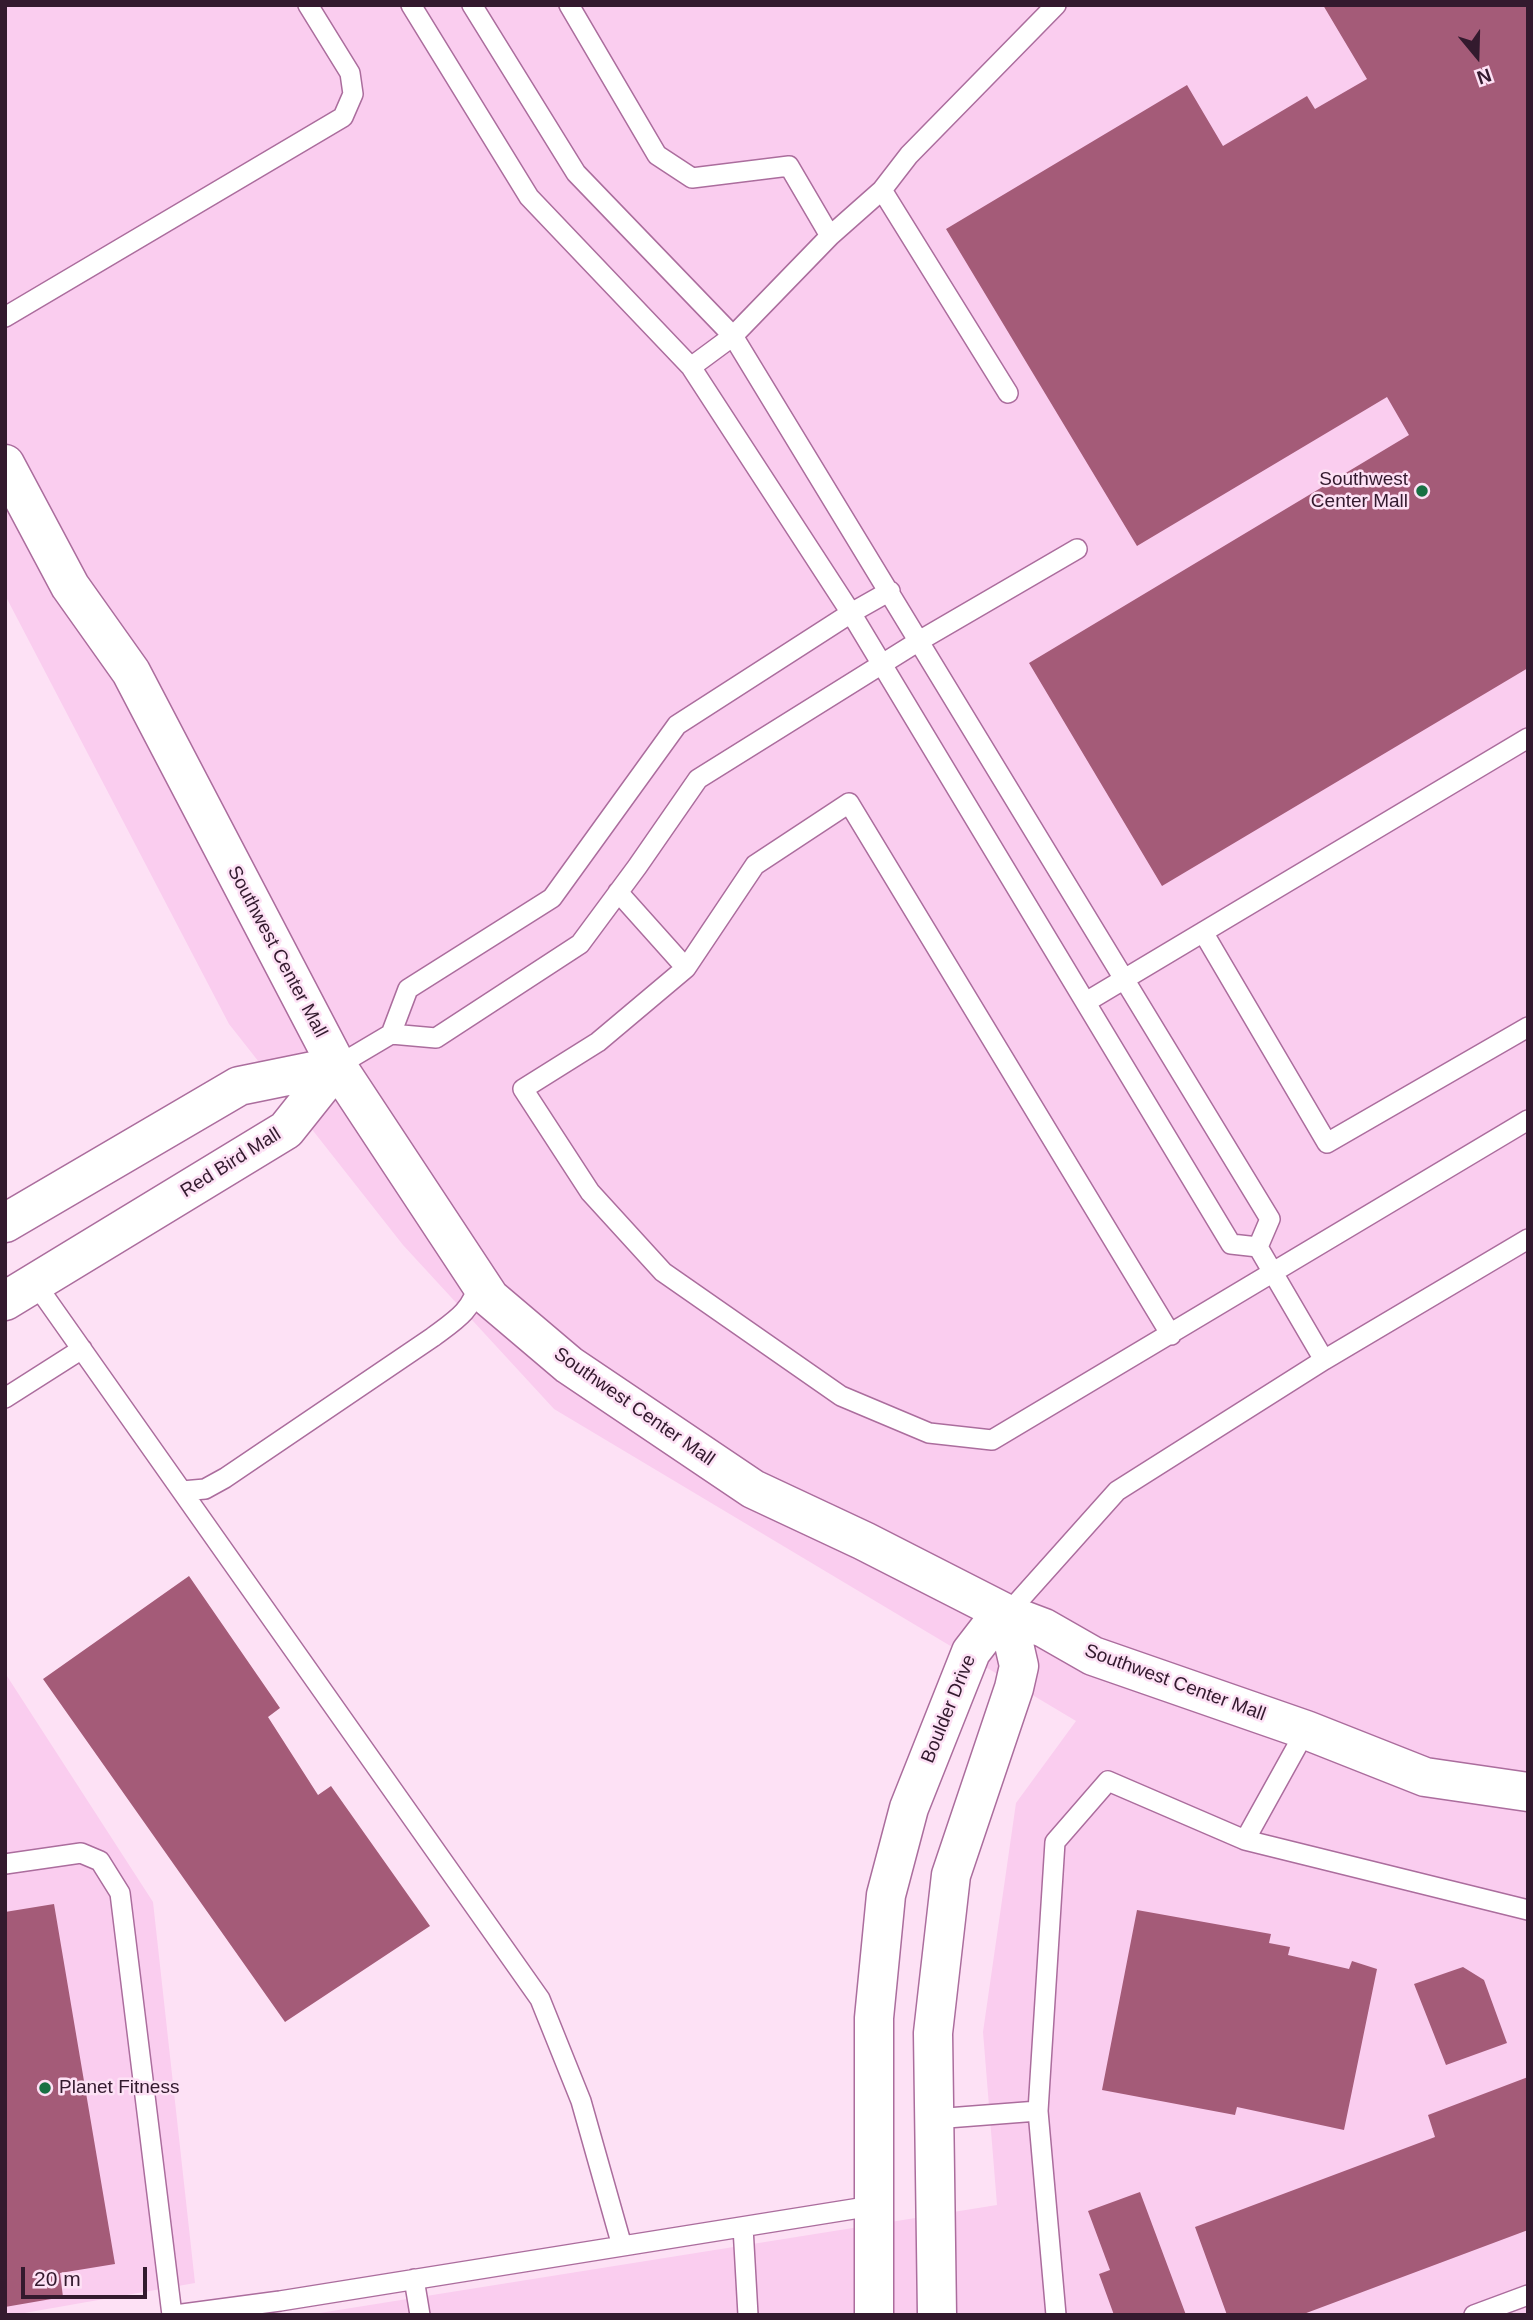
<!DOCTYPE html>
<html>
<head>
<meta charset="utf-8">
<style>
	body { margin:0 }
	#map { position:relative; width:1533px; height:2320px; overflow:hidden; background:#fde1f5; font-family:Helvetica,sans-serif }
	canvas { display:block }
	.frame { position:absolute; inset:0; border:7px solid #331a2e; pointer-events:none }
	.north { position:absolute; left:1442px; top:21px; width:70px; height:70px; -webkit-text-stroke:5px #fde1f5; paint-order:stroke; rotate:161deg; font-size:19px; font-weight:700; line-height:28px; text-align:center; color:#331a2e }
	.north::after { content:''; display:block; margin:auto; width:24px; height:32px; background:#331a2e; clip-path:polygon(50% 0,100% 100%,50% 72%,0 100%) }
	.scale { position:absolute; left:21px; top:2267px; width:126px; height:32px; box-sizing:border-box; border:4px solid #331a2e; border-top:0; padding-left:9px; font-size:21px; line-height:24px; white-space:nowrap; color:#331a2e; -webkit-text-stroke:5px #fde1f5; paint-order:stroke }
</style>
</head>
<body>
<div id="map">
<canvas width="1533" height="2320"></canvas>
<div class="frame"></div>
<div class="north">N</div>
<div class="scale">20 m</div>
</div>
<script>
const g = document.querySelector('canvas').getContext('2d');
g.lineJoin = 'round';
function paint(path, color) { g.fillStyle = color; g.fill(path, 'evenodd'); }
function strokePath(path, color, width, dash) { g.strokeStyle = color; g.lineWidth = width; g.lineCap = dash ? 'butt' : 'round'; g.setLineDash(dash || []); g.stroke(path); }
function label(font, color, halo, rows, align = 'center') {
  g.font = font + ' Helvetica,sans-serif'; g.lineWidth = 5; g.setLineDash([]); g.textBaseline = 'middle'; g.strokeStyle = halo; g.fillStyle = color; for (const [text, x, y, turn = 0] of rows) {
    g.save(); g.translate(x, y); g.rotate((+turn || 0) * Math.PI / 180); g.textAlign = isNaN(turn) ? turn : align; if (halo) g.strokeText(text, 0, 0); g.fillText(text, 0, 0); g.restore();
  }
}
paint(new Path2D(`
	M5 5H1528V2315H307L997 2205 983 2032 1016 1803 1076 1721 554 1409 403 1245 229 1024 5 595Z
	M5 1673 153 1902 195 2283 13 2315H5Z`), '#facdef');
paint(new Path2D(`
	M1323 5H1528V668L1162 886 1029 663 1409 435 1387 397 1137 546 946 229 1187 85 1223 146 1307 96 1315 109 1367 79Z
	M189 1576 280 1708 268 1717 318 1795 331 1786 430 1926 285 2022 43 1679Z
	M54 1904 115 2264 60 2273 63 2297 5 2307V1912Z
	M1137 1910 1271 1934 1269 1943 1290 1947 1288 1955 1349 1969 1352 1961 1377 1969 1344 2130 1237 2107 1235 2115 1102 2090Z
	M1463 1967 1484 1980 1507 2043 1446 2065 1414 1984Z
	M1528 2077V2230L1301 2315H1227L1195 2227 1435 2137 1428 2115Z
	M1140 2192 1186 2315H1114L1099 2274 1110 2270 1088 2211Z`), '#a45b78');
const service = new Path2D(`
	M411 5 529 197 691 367 851 613 1231 1244 1258 1247
	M472 5 576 173 733 336 1270 1219 1258 1247
	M569 5 657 155 692 178 789 166 830 236
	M882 190 1008 393
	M5 317 343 117 353 94 350 73 308 5
	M691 367 733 336 830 236 882 190 909 155 1056 5
	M618 892 686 968
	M1203 932 1327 1143 1528 1027
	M1086 1002 1528 738
	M391 1034 408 989 552 898 677 725 851 613 890 591
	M337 1066 391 1034 436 1038 580 944 637 867 698 779 919 641 1077 549
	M1258 1247 1324 1360
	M35 1283 540 1999 581 2101 622 2246
	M1171 1335 849 803 755 865 686 968 598 1042 523 1089 590 1192 663 1272 841 1396 929 1433 992 1440 1528 1120
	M5 1398 82 1349
	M182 1491 205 1489 225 1478 433 1337C456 1320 472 1311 479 1282
	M1007 1614 1117 1491 1324 1360 1528 1239
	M1245 1840 1528 1910
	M5 1864 81 1853 100 1861 120 1893 172 2315
	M1038 2111 1055 1842 1108 1781 1245 1840 1306 1730
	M934 2119 1038 2111 1056 2315
	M743 2227 748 2315
	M414 2279 420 2315
	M175 2315 280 2301 872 2206
	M1474 2315 1528 2295`);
const minor = new Path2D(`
	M5 464 70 586 131 672 337 1066 490 1298 569 1365 753 1489 864 1541 1007 1614 1044 1628 1093 1656 1306 1730 1425 1777 1528 1792
	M5 1223 239 1086 337 1066
	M5 1301 286 1130 337 1066
	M874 2315V2018L886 1895 909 1808 971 1652 988 1630 1007 1614 1019 1666 1014 1688 951 1875 933 2033 937 2315`);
strokePath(service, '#ab6d9d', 22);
strokePath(minor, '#ab6d9d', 41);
strokePath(service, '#fff', 19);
strokePath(minor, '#fff', 38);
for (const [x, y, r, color] of [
	[1422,491,7,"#187043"],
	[45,2088,7,"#187043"]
]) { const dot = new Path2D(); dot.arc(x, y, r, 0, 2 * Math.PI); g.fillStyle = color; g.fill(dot); strokePath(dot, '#fde1f5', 2.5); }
label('19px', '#331a2e', '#fde1f5', [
	["Southwest",1408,480],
	["Center Mall",1408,502],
	["Planet Fitness",59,2088,"left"]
], 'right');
label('19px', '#331a2e', '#fde1f5', [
	["Southwest Center Mall",277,952,62],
	["Red Bird Mall",231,1163,-32],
	["Southwest Center Mall",634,1407,35],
	["Southwest Center Mall",1175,1683,20],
	["Boulder Drive",949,1709,-68]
]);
</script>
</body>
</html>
